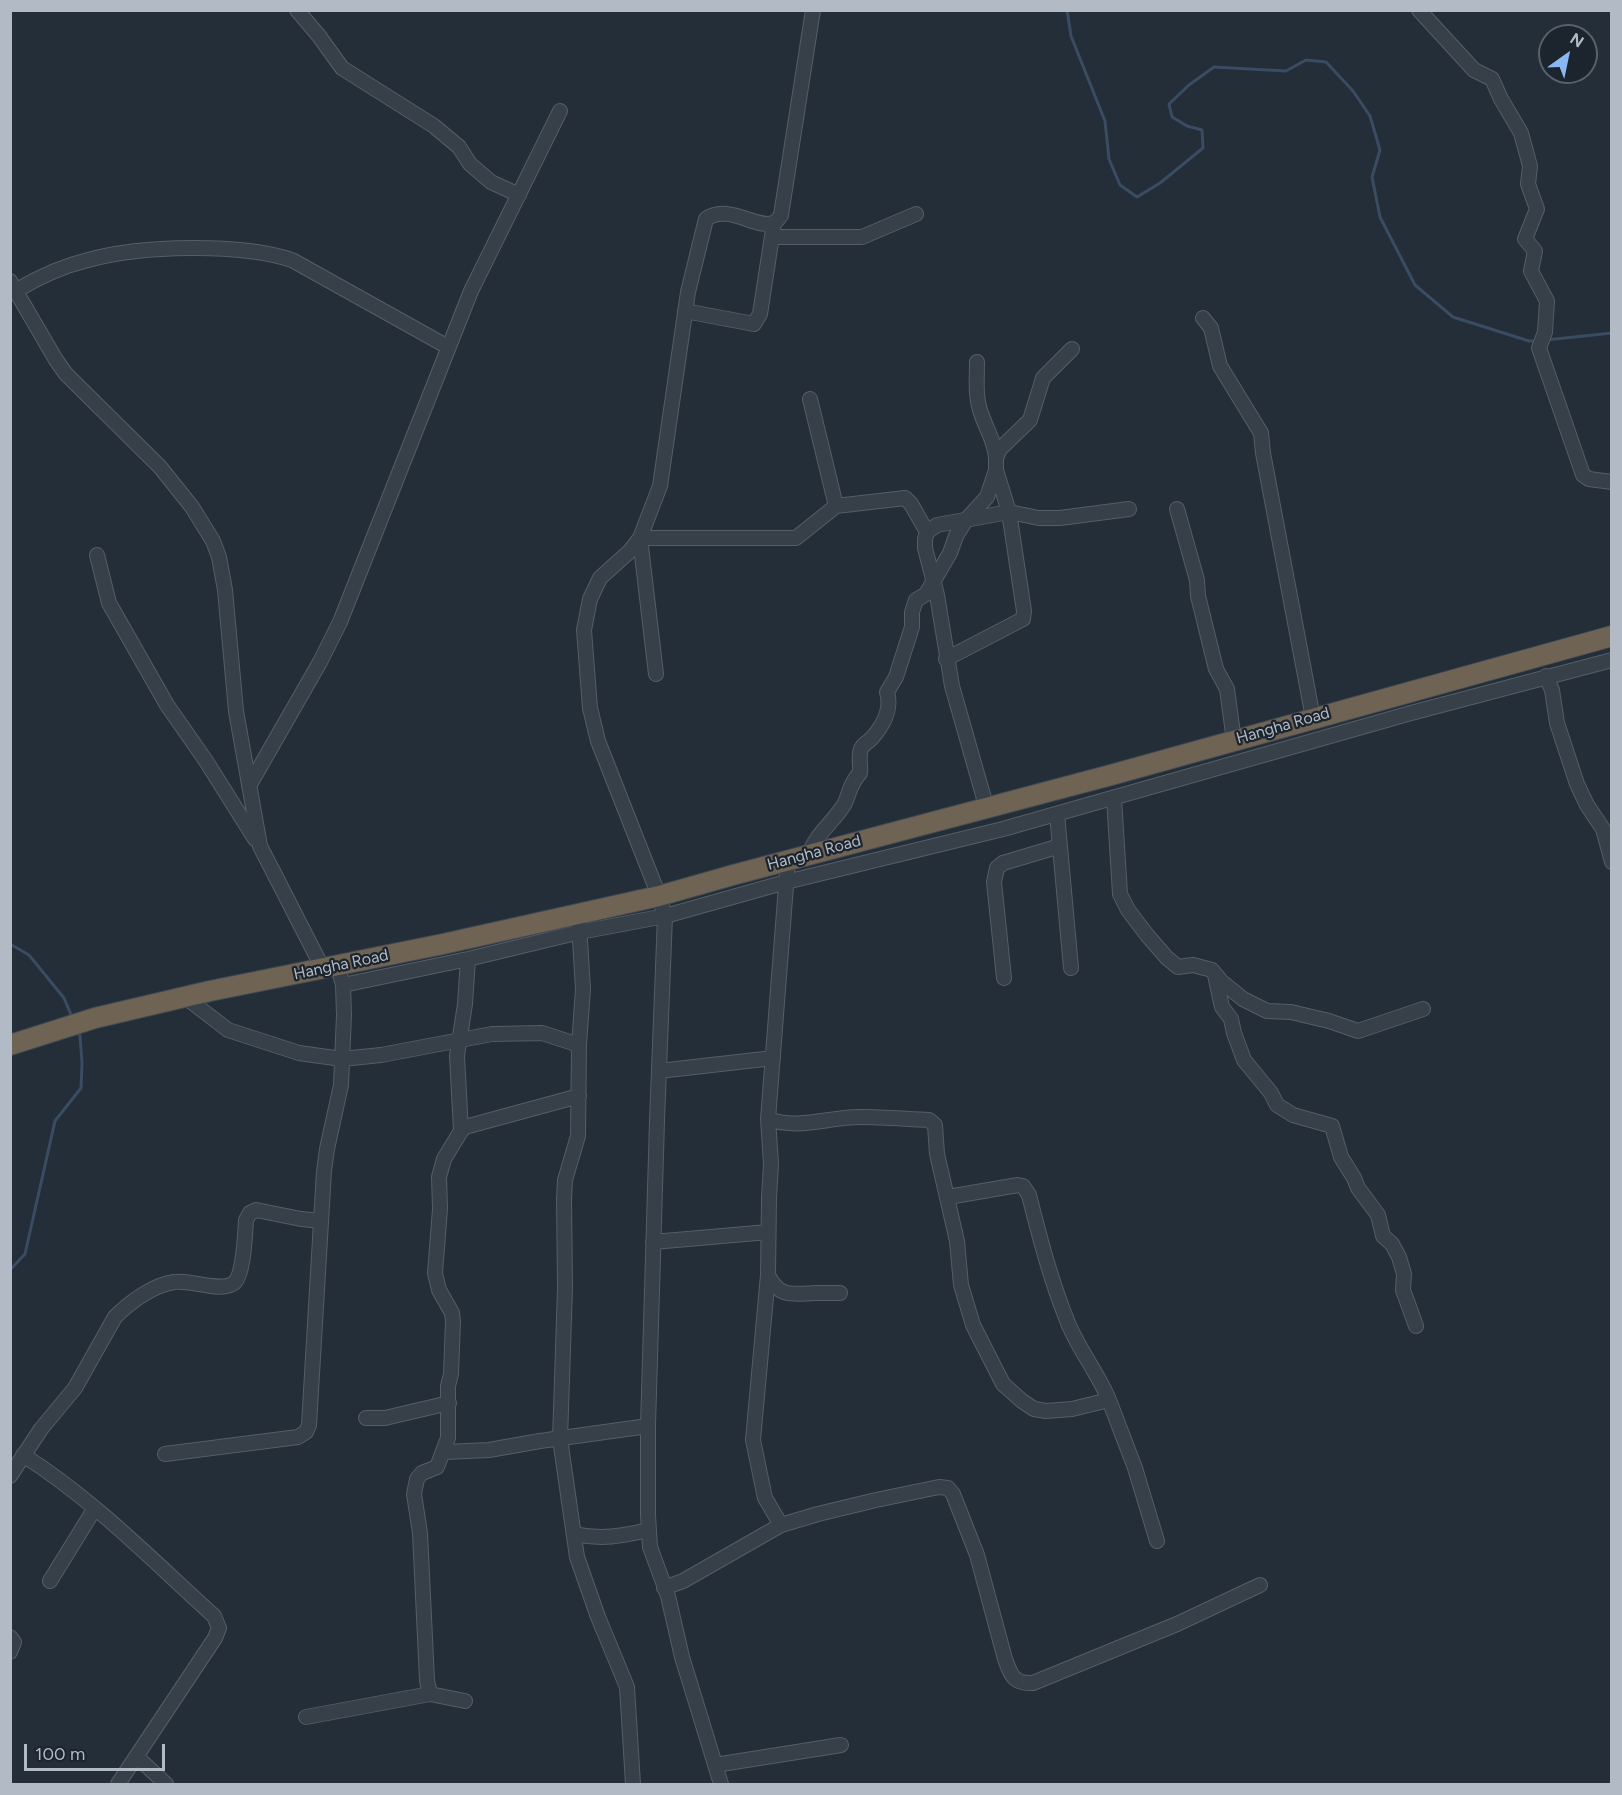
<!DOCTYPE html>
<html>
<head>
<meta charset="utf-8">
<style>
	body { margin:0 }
	#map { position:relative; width:1622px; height:1795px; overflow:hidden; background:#232e39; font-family:Figtree,sans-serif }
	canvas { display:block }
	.frame { position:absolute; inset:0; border:12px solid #b2bac5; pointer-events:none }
	.north { position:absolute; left:1538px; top:24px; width:60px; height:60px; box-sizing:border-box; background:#1c242e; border:2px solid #58606a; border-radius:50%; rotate:33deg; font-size:16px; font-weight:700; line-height:24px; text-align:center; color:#b2bac5 }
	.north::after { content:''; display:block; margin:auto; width:21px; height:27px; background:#8bb8f0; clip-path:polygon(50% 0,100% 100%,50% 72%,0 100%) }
	.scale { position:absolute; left:24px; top:1744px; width:141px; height:27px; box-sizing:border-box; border:3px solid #b2bac5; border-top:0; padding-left:8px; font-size:18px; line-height:21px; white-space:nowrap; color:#b2bac5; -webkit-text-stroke:4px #1c242e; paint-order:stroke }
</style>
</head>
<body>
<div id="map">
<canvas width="1622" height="1795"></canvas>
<div class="frame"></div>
<div class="north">N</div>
<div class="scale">100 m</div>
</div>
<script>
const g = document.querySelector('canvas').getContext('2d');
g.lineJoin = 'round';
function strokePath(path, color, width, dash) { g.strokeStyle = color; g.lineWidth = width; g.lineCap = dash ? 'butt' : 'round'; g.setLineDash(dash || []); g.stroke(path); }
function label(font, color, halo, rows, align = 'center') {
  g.font = font + ' Figtree,sans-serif'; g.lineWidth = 4.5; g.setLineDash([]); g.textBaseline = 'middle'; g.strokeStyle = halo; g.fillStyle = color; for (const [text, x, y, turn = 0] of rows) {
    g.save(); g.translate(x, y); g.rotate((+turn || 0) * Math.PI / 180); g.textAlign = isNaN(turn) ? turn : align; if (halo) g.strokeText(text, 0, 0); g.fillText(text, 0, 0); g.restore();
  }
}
strokePath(new Path2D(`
	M1067 10 1071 36 1105 121 1109 159 1120 185 1137 197 1160 183 1203 148 1202 130 1187 126 1172 117 1169 104 1189 85 1214 67 1286 71 1306 60 1326 62 1353 91 1370 116 1380 150 1372 177 1380 217 1415 285 1453 317 1529 341H1536
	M1546 340 1612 333
	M10 944 29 955 64 998 72 1017
	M10 1270 25 1254 55 1121 81 1088 82 1063 80 1036 78 1031`), '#394c61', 3);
const minor = new Path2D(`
	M297 10 319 36 342 68 434 126 459 147 470 164 491 182 519 195
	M1419 10 1474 70 1492 79 1501 99 1521 133 1530 166 1528 184 1537 209 1525 239 1535 251 1531 271 1547 301 1545 332 1539 348 1583 475 1589 479 1612 482
	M772 237H862L916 214
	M10 281 56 360 66 374 160 467 192 507 213 541 219 557 225 590 236 711 260 846 323 969
	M17 290C39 277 63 266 88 260 142 245 240 243 292 260L448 347
	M685 311 754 324 760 314 774 223
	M1203 318 1211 328 1220 366 1261 433 1263 453 1313 718
	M977 362C977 379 975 397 981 413 986 429 995 441 996 458
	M810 399 836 506
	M1177 509 1197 580 1198 596 1216 669 1227 689 1234 741
	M97 555 109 603 167 705 206 761 255 839
	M946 659 1023 619 1024 611 1009 512 996 470V458L1000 449 1030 420 1043 378 1072 349
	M656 674 640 538H796L836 506 905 498 911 504 927 532
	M1546 676 1552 690 1557 723 1577 784 1587 805 1603 829 1612 862
	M249 786 320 662 340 622 471 291 560 111
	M1114 798 1120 894 1128 910 1147 935 1167 958 1178 967 1193 965 1212 970 1222 982 1243 999 1267 1011 1291 1012 1329 1021 1358 1031 1423 1009
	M987 809 952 686 937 595 925 548V539L927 532 937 525 1009 512 1039 518H1060L1129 509
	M1057 814 1071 968
	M809 855C815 834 835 821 845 803 850 791 851 782 860 773 861 766 858 756 861 749 863 744 867 743 871 739 883 726 892 709 887 692L896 677 912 627V612L916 600 926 594 950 553 956 536 966 520 987 497 996 470
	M788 860 768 1119 771 1164 769 1198 768 1275C779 1298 792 1294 815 1293 823 1293 831 1293 840 1293
	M579 924 583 989 579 1045 578 1136 565 1180 564 1199 565 1288 560 1439 577 1557 598 1617 627 1687 633 1784
	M1215 975 1222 1007 1231 1019 1234 1033 1244 1060 1271 1093 1277 1105 1293 1115 1332 1126 1341 1157 1354 1178 1358 1188 1378 1215 1383 1236 1392 1244 1399 1257 1404 1274 1403 1290 1416 1326
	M1004 978 994 882 997 868 1003 863 1060 846
	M343 985 468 959 580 932 665 916 786 882 1003 829 1411 713 1612 660
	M185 997 228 1030 299 1053 342 1059 381 1055 492 1034 542 1033 579 1045
	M659 1071 773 1058
	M768 1119C800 1130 828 1117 860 1117 882 1117 906 1119 929 1120L935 1125 937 1154 957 1241 961 1285 973 1325 1003 1384 1022 1401 1034 1409 1046 1411 1072 1409 1109 1400 1135 1468 1157 1541
	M461 1131 457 1056 465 1004 468 959
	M948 1197 1018 1185 1023 1186 1029 1195C1040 1239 1051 1281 1068 1323 1079 1350 1098 1373 1109 1400
	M653 1242 768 1232
	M768 1275 753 1440 765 1498 781 1525
	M366 1418H385L449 1403
	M445 1452 489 1450 540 1441 648 1426
	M165 1454 298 1437 306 1432 309 1425 324 1171 327 1149 341 1085 344 1015 343 985 341 978
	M23 1455C94 1500 152 1560 214 1616L219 1628 215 1638 118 1784
	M10 1476 41 1429 75 1388 115 1317C130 1302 153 1285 174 1282 190 1279 221 1293 234 1283 244 1274 245 1234 246 1220L250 1213 256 1210 301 1219 321 1221
	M574 1534C602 1540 621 1536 649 1530
	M50 1581 95 1508
	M664 1588 683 1581 781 1525 818 1514 876 1500 939 1487 948 1488 953 1494 977 1555 1005 1659C1011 1675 1013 1684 1033 1683L1177 1624 1260 1585
	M10 1637 14 1642 10 1652
	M465 1701 430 1694 427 1680 420 1533 414 1494 417 1479 422 1473 437 1467 448 1438V1386L451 1374 453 1321 452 1313 439 1290 435 1273 440 1209 439 1177 444 1159 461 1131 465 1127 579 1096
	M306 1717 430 1694
	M137 1757 166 1784
	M715 1765 841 1745
	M721 1784 682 1657 668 1596 650 1547 648 1515V1426L657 1121 665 916 659 896 598 741 590 708 584 630 590 599 600 578 630 551 640 538 660 486 688 292 706 219C729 202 759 232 775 222 777 221 779 218 781 215L813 10`);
const highway = new Path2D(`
	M10 1045 95 1018 210 991 443 944 659 896 733 875 1111 775 1612 636`);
strokePath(minor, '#555d67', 16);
strokePath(highway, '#424a54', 22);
strokePath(minor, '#373f49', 14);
strokePath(highway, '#6f6354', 20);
label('16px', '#b2bac5', '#1c242e', [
	["Hangha Road",1283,726,-16],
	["Hangha Road",814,853,-15],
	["Hangha Road",341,965,-12]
]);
</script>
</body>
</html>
